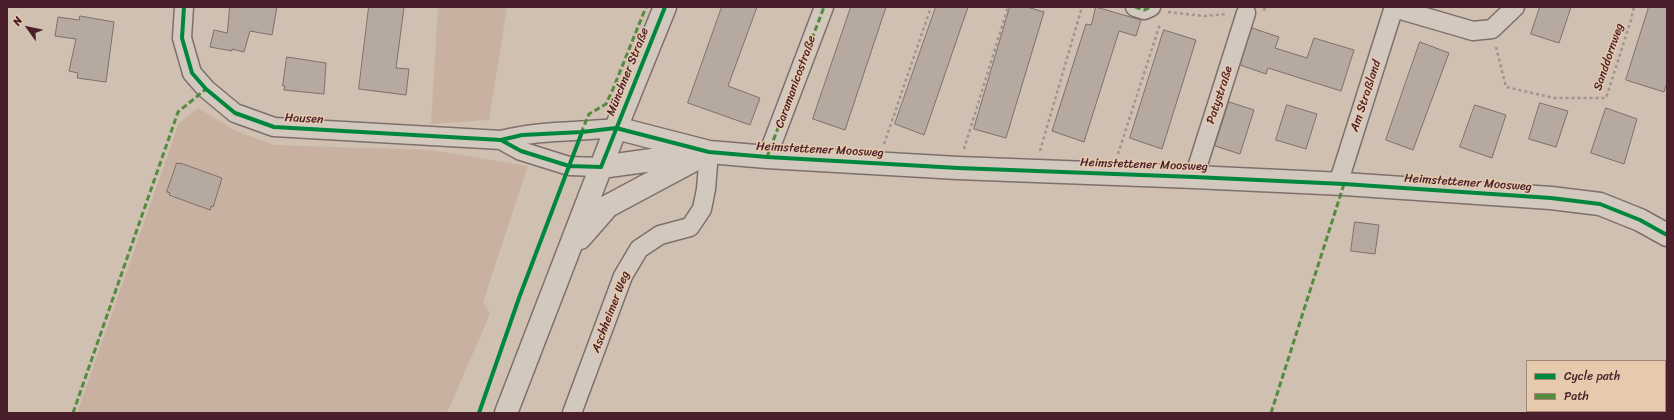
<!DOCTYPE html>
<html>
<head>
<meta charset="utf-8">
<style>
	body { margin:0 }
	#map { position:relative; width:1674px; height:420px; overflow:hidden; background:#cfc0b2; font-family:Sriracha,sans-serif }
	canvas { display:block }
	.frame { position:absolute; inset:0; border:8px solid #4a1f2b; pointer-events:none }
	.legend { position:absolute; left:1526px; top:360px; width:140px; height:52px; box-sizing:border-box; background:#e5caad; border:1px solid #a78679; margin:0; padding:5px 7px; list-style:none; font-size:12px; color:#4a1f2b }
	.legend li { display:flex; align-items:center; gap:8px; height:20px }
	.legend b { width:20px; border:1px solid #a78679 }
	.north { position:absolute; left:8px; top:8px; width:40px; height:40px; -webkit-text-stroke:3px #e5caad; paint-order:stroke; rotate:303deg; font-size:11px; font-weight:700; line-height:16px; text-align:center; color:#4a1f2b }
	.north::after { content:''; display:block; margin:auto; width:14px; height:18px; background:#4a1f2b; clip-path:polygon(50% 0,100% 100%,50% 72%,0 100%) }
</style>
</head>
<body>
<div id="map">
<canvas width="1674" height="420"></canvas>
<div class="frame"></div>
<ul class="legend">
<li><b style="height:5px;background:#00873e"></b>Cycle path</li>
<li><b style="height:5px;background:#548b3f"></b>Path</li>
</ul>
<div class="north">N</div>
</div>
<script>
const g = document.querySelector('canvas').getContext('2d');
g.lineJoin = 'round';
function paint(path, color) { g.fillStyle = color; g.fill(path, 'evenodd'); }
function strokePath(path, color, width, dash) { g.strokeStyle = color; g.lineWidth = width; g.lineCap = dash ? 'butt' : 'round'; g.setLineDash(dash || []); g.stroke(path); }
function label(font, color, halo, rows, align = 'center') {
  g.font = font + ' Sriracha,sans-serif'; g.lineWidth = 3; g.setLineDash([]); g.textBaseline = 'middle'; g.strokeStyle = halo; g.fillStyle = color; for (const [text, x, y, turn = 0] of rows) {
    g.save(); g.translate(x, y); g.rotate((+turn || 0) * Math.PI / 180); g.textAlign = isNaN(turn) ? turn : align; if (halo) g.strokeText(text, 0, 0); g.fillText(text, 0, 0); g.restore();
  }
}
paint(new Path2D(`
	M438 7H507L489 120 431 124Z
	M198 108 234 130 274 145 430 150 528 166 483 302 490 314 447 413H77L179 123Z`), '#c8b1a0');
const building = new Path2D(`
	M230 7H277L272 35 250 31 244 52 232 49V51L210 47 214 30 227 33Z
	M369 7H404L396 68 409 69 406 95 359 89Z
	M722 7H757L728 86 760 98 750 125 688 103Z
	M851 7H886L845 130 813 119Z
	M936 7H968L924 135 895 124Z
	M1010 7H1027L1044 12 1006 138 974 129Z
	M1096 7 1141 20 1136 36 1119 31 1084 142 1052 131 1086 24 1091 25Z
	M1540 7H1571L1559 43 1531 34Z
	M1649 7H1667V83L1664 92 1626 80Z
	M80 16 114 22 106 82 77 78 78 73 69 71 76 39 55 36 58 17 79 20Z
	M1252 28 1279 37 1275 48 1307 58 1314 38 1354 50 1341 91 1268 68 1266 74 1240 65Z
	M1164 30 1196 40 1162 149 1130 138Z
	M1420 42 1449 53 1413 150 1386 140Z
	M287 57 326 63 324 94 284 90 285 86H283Z
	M1229 102 1254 110 1240 154 1215 146Z
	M1540 103 1568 111 1556 147 1529 139Z
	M1287 105 1317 114 1306 149 1276 140Z
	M1475 105 1506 115 1492 158 1460 147Z
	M1606 108 1637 119 1624 164 1591 153Z
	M177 163 180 164V163L222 178 213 207 211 206 210 210 169 195 170 193 167 192Z
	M1355 222 1379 225 1375 254 1351 251Z`);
paint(building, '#b6a9a0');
strokePath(building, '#7e6f6b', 1);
const minor = new Path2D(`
	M184 7 182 38 192 73 206 89 235 113 274 127 501 140C538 130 578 132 616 128
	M1135 7 1144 10 1151 7
	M1394 8 1473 31 1492 29 1515 7
	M501 140 521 151 569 166 601 167
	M767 157 824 7
	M1194 177 1246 13
	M1338 184 1394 7
	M572 413 623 276 639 249 660 235 690 227 702 209 706 189 709 152`);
const tertiary = new Path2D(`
	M616 128 709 152 767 157 958 168 1194 177 1344 184 1551 198 1600 204 1640 220 1667 235
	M601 167 696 154
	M580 238 608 206 709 152
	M506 413 616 128 665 7`);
strokePath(minor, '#7e6f6b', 21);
strokePath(tertiary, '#7e6f6b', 25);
strokePath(new Path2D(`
	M1263 10 1269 7
	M1168 12 1204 16 1226 14
	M1496 47 1506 87 1554 98H1606L1631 20 1634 7
	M884 144 931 7
	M964 149 1008 7
	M1040 151 1082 7
	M1118 154 1160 24`), '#a0948e', 2.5, [3, 3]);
strokePath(minor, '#d2c8bd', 18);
strokePath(tertiary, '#d2c8bd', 22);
strokePath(new Path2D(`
	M1135 7 1144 10 1151 7
	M581 133 589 114 606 104 613 89 646 7
	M767 157 824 7
	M73 413 178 112 206 89
	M1271 413 1344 184`), '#548b3f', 3, [6, 3]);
strokePath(new Path2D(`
	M184 7 182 38 192 73 206 89 235 113 274 127 501 140 522 135 582 132 616 128 709 152 767 157 958 168 1194 177 1344 184 1551 198 1600 204 1640 220 1667 235
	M501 140 521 151 569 166 601 167 665 7
	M479 413 519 298 582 132`), '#00873e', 4);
label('12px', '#4a1f2b', '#e5caad', [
	["Sanddornweg",1609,57,-71],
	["Münchner Straße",628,72,-68],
	["Caramanicostraße",796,82,-70],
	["Patystraße",1220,95,-72],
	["Am Straßland",1366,96,-72],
	["Hausen",304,119,3],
	["Heimstettener Moosweg",820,150,3],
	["Heimstettener Moosweg",1144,165,2],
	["Heimstettener Moosweg",1468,183,4],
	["Aschheimer Weg",611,312,-69]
]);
</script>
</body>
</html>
